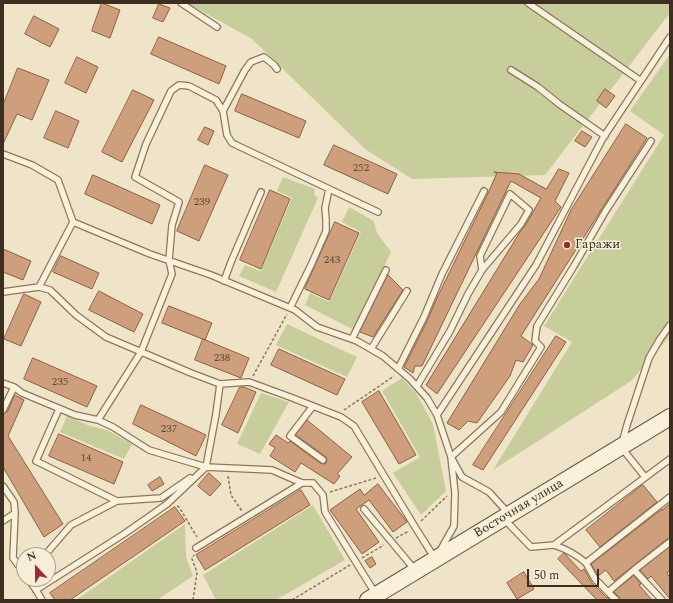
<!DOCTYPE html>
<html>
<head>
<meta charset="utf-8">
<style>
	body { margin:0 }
	#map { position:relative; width:673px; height:603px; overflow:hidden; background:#efe4c8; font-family:Spectral,serif }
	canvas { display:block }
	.frame { position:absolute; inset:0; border:4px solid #3c2e20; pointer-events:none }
	.north { position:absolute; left:16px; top:547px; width:40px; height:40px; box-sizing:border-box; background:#f7eed8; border:1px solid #aca18e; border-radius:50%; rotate:338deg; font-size:11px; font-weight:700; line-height:16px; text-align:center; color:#3c2e20 }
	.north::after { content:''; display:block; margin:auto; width:14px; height:18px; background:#9c2b2b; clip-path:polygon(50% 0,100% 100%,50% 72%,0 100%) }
	.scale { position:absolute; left:527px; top:569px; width:72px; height:18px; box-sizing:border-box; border:2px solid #3c2e20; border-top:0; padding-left:5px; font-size:12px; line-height:14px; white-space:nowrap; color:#3c2e20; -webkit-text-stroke:3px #f7eed8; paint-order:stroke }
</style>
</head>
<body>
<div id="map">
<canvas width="673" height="603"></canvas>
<div class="frame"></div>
<div class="north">N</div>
<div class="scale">50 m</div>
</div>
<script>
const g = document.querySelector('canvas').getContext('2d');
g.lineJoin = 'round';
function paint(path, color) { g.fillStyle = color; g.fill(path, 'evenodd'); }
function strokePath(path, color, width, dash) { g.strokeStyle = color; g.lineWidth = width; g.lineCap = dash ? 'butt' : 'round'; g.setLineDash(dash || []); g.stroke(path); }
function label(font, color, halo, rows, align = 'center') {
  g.font = font + ' Spectral,serif'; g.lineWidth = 3; g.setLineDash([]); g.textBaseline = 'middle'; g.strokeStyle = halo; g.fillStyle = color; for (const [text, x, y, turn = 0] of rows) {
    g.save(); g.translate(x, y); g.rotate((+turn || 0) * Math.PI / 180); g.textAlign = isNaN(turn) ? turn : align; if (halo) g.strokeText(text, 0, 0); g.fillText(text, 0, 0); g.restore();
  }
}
paint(new Path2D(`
	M187 3H670V13L545 175 412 179 365 149 252 39Z
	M670 54V336L631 381 493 470 572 342 544 326 664 135 630 111Z
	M283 177 315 189 314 195 318 198 276 292 239 276 245 265 261 271 292 198 277 191Z
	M349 207 374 221 377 233 391 252 354 330 305 305 310 293 329 302 361 232 342 222Z
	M287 324 357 357 347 377 276 345Z
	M402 378 416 393 433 424 446 491 421 515 393 473 420 457 382 391Z
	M261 393 289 402 260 454 237 444Z
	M67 416 90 426 107 430 132 444 124 459 60 432Z
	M313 505 345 560 276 600H216L203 575Z
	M185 524 186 557 193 576 157 600H76Z`), '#c8ce9b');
const building = new Path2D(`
	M102 3 120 10 110 38 92 31Z
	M159 4 170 8 163 22 153 18Z
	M34 16 59 29 50 47 25 34Z
	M159 37 226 66 219 84 151 54Z
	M77 57 98 67 86 93 65 83Z
	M18 68 49 80 32 120 17 114 3 144V105Z
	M605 89 615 96 606 108 597 101Z
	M133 90 154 100 122 162 102 152Z
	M242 94 306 121 299 138 235 111Z
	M56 111 79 121 68 148 44 138Z
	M626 124 647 138 521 336 533 345 523 362 516 360 510 376 477 423 468 421 459 430 447 423 520 304 539 279 571 210Z
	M205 127 214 131 208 145 198 140Z
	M582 131 592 137 585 147 575 141Z
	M334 145 397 174 388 194 324 165Z
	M205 165 228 175 199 241 177 231Z
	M559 169 569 173 555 201 561 207 437 394 426 385 520 232 525 226 541 198 511 181 422 366H415L413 373 404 367 428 319 436 300 488 193 497 173 494 172 519 174 546 189Z
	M93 175 160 205 152 224 85 194Z
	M270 190 290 199 261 269 240 260Z
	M335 222 359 233 329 300 305 289Z
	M3 249 31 261 23 280 3 272Z
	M61 256 99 273 92 289 53 272Z
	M388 275 403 290 373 337 360 332Z
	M99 291 143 314 134 332 89 310Z
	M24 294 41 302 21 346 4 339Z
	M169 306 212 323 205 340 162 323Z
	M556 336 566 342 483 470 473 465Z
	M203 339 249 358 241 378 195 360Z
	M279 349 345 379 337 395 271 365Z
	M33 358 97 386 87 407 24 379Z
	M240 387H244L256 392 238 433 222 425Z
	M379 391 416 455 399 464 362 402Z
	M15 395 24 400 8 436 63 524 44 537 3 467V414L7 412Z
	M141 405 206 435 196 456 133 424Z
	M307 420 352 457 337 474 340 476 334 484 301 463 295 472 270 456 275 448 269 444 276 435 288 443 290 441 320 463 323 464 326 463 327 460 326 457 296 435Z
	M59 434 123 462 114 484 49 456Z
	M209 473 221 484 210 496 198 486Z
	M160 477 164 484 152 491 148 485Z
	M378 484 407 522 393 532 369 500 356 509 379 542 362 554 330 510 360 489 364 495Z
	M643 485 657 502 600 547 586 530Z
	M301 490 310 505 205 570 196 555Z
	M670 504V538L667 539 614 581 606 570 598 576 591 564 662 509V510Z
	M175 507 185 521 70 600H55L50 593Z
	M670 547V570L667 573 670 578V599L651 576 648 579 640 570Z
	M564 553 581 571 584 569 591 582 607 598V597L610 600H597L558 559Z
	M372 557 376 564 370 568 365 561Z
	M524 572 534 589 517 599 507 583Z
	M634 576 641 584 639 585 652 600H620L619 597 614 592Z`);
paint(building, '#ce9f7d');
strokePath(building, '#8c5f41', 1);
const lane = new Path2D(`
	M181 3 217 27
	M528 3 641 81
	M511 70 538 87 559 104 605 136
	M223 111 245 70 251 62 264 57 274 65 277 69
	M3 154 32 165 58 180 73 222 150 254 211 275 295 310 317 327 357 341 383 356 410 379 427 398 437 415 451 457 455 493 454 526 440 551
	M224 281 231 262 261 192
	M39 287 73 222
	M3 292 39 287 50 290 76 315 106 337 191 373 220 384 249 382 290 397 341 417 354 426 415 527 434 557
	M290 308 312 263 326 231V220L325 208 329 189
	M352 339 386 270
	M371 349 407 291
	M398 369 424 317 442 274 484 191
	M3 383 14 387 22 393 75 415 98 420 113 427 149 450 206 467
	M417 386 450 331 468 294 482 270 521 224 529 210 510 194 480 256 482 270
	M313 406 290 436 323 460
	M3 410 14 387
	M437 415 536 265 603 138 670 37
	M98 420 141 352 172 274 169 260 172 225 179 202 135 177 146 144 171 91 179 85 189 86 216 100 223 111 227 135 232 143 378 212
	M203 469 206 467 216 414 220 384
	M645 477 621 447 627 425 649 358 660 339 670 325
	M3 486 14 502 15 513 13 558 24 573
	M117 501 161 498 190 478
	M364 509 415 570
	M509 514 489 492 462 477 451 457 501 412 541 347 535 341 537 326 574 266 605 212 651 141
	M505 520 531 547 554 545 670 459
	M3 521 15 513
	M554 545C566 549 576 554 586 563L670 497
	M196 548 302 483
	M45 555 71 525 117 501 36 461 59 409
	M586 563 595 579 616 600
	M28 579 36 590
	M36 590 39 579
	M608 592 634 570
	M42 600 36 590 124 534 167 504 206 467 272 470 302 483H313L323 495 325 512 375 593
	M662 600 634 570 670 542`);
const secondary = new Path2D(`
	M368 600 670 417`);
strokePath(lane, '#8c765c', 8);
strokePath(secondary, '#6e573f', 18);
strokePath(new Path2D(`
	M253 376 287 314
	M344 410 394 376
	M228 476 231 495 242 511
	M330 492 376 478
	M177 506 179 507 197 537
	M421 521 447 496
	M396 538 409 531
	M362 558 384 545
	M193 600 197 572 192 559 194 555
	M292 600 350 565`), '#8c765c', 1.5, [3, 2]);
strokePath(lane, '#faf1db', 5.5);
strokePath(secondary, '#faf1db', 16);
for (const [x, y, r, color] of [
	[567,245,4,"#9c2b2b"]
]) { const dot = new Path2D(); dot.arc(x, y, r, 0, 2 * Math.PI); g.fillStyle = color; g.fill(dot); strokePath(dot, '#f7eed8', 1.5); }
label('11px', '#604a37', null, [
	["252",361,169],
	["239",202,203],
	["243",332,261],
	["238",222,359],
	["235",60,383],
	["237",169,430],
	["14",86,459]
]);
label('13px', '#3c2e20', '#f7eed8', [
	["Гаражи",575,245]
], 'left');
label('13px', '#3c2e20', '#f7eed8', [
	["Восточная улица",519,509,-31]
]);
</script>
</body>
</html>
